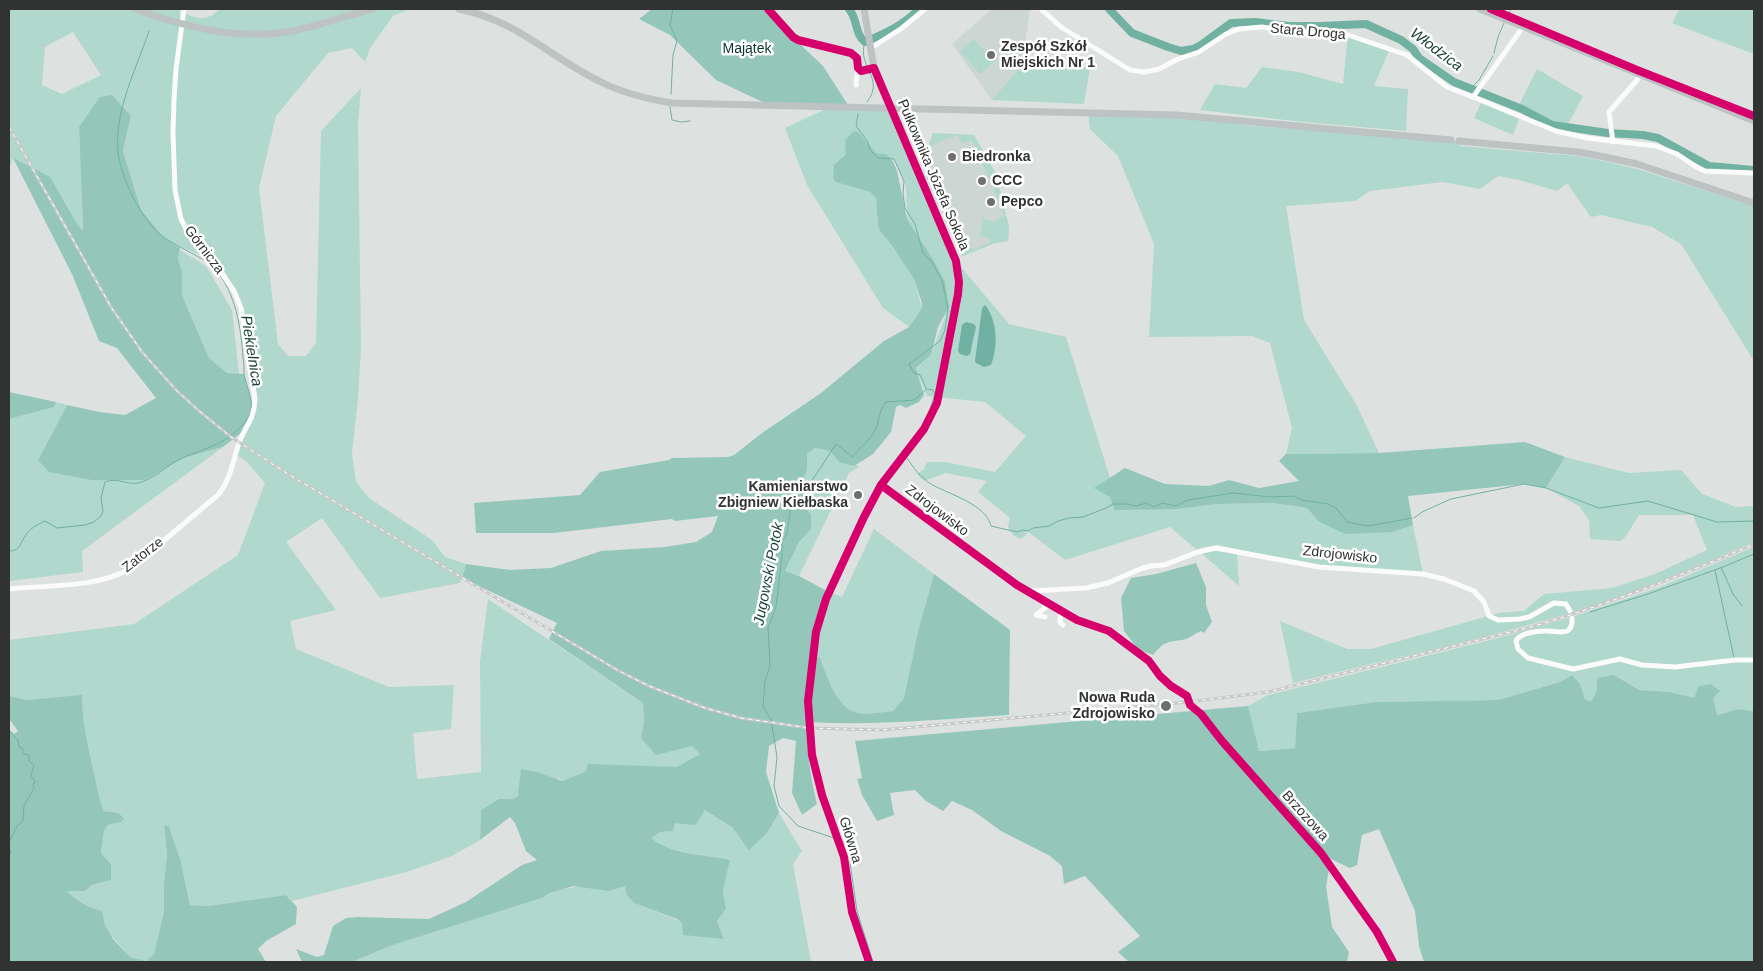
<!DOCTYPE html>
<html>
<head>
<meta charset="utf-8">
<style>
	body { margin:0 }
	#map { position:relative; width:1763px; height:971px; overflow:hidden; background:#dde2e0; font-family:Helvetica,sans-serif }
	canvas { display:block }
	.frame { position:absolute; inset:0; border:10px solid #303332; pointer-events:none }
</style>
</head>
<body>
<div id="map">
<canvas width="1763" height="971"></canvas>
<div class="frame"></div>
</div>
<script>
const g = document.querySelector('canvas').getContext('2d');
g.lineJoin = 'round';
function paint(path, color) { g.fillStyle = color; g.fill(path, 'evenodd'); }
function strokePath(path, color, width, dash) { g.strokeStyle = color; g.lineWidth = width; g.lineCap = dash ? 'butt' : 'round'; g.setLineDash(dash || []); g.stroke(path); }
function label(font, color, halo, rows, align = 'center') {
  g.font = font + ' Helvetica,sans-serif'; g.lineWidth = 5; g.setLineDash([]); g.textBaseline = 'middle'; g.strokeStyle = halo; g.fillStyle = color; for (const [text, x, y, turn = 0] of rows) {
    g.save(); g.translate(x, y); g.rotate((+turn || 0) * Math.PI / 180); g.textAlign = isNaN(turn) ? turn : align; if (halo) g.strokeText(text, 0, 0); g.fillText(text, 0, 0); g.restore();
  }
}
paint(new Path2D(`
	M992 9H1030L1022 65 992 100 952 44Z
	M933 133 974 135 996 174 1009 227 1008 241 995 243 963 256 959 252 926 176 924 158Z`), '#ccd6d2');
paint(new Path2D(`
	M9 9H179L182 23 186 14C200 20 209 20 220 9H410L393 16 370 48 365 62 352 48 328 53 276 116 259 188 278 344 288 356H306L316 343 321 131 361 88 358 124 361 347 358 399 352 453 356 482 369 498 432 540 445 557 466 564 460 583 380 598 322 518 286 542 336 610 290 621 296 649 389 687 454 685 451 729 413 733 417 779 481 772 480 661 488 599 643 703 644 722 641 738 692 746 700 754 677 767 586 771 563 781 559 778 513 799H499L481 810 480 840 452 856 410 871 292 901 286 895 208 906 190 905 181 862 164 826 167 854 164 883V911L154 954 146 961 130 957 110 934 105 925 102 911C87 907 77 902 66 891H85L92 885 111 880V864L101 853 104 831 108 825 121 822 118 813 104 811C99 799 97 786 94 773 88 747 82 723 82 696L27 700 9 696V640L134 624 238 555 265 483 246 461 235 454 255 399 235 290 224 271 207 252 196 243 210 258 182 248 162 236 141 210 123 151 131 117 79 127 83 230 13 158 9 169ZM73 32 101 75 62 94 42 85 45 47Z
	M1679 9H1754V54L1672 23Z
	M1348 34 1390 48 1374 86 1408 89 1406 131 1294 121 1200 110 1215 84 1246 88 1262 67 1299 72 1343 84Z
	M974 39 994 62 980 74 960 51Z
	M1040 60 1090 68 1084 104 992 100 1022 65Z
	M1537 69 1583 96C1579 103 1571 122 1565 126 1557 131 1531 114 1522 109L1519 105Z
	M1481 103 1519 119 1513 135 1474 118Z
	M830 107 891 108 956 261 1009 324 1066 337 1110 478 1095 488 1178 509 1217 504 1273 503 1307 508 1318 521 1393 532 1413 525 1423 574 1319 567 1218 545 1204 547 1197 550 1170 527 1065 560 1027 531 1026 535 1021 539 1014 536 1008 527 1010 518 978 492 987 481 946 473 924 481 917 474 924 469 927 462H945L995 472 1026 436 985 402 927 396 916 369 931 355 945 317 942 280 907 219 906 186 894 159 878 158 858 132 846 154 834 165 837 182 870 192 876 198 878 226 880 231 893 247 914 279 922 308 909 327 883 308 807 185 785 128Z
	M1088 112 1176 115 1253 126 1451 140 1459 141 1460 146 1577 156 1604 161 1637 169 1754 206V361L1681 244 1652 227 1601 215 1591 217 1567 183 1557 191 1519 180 1498 176 1480 189 1443 182 1370 191 1355 201 1286 206 1304 320 1356 404 1379 453 1286 454 1292 428 1270 343 1252 336 1149 337 1154 244 1118 156 1090 129Z
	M933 133 974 135 996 174 1009 227 1008 241 995 243 963 256 959 252 948 226 950 224 954 227 962 246 975 249 990 243 991 239 980 236 983 221 982 218 994 222 1004 216 1000 206 1001 205 972 140 962 143 958 135 931 145 925 156 933 175 928 181 938 203 941 202 942 205 940 207 926 176 924 158Z
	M180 250 206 266 232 310 239 374 227 373 209 358 182 295V271L178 259Z
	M56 402 67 405 38 460 91 480H145L183 458 223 447 82 551 83 572 9 581V419L54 407Z
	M815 448 830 451 839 462 857 465 859 467 849 473 799 576 785 571 799 542 811 528 808 510 803 504V479L807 470V454Z
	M1565 457 1629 473 1681 470 1702 494 1736 507 1754 506V542C1703 564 1653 587 1600 604 1499 636 1395 658 1293 683L1280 621 1347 649H1371L1499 613 1524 611 1544 594 1612 588 1655 574 1707 550 1693 515H1639L1626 536 1620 541 1590 539 1589 520 1579 506 1546 488Z
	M874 529 934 574 918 631 904 698 894 711C883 712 869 715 858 713 837 709 826 675 820 657L813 658 829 592 842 597Z
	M1754 547V711L1738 709 1716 715 1713 698 1700 686 1694 698 1670 692 1639 690 1614 675 1597 690 1591 703 1585 699 1580 684 1572 675 1560 682 1498 700 1376 702 1297 713 1295 748 1258 751 1248 706 1268 695 1491 640 1575 616 1660 587Z
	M1211 550 1237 554 1239 586 1200 552Z
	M705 810 733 828 767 833 779 813 802 851 793 864 811 962H352L393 945 542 898C566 882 598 887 625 886L634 903 724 938 717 921 726 909 723 891 730 860C699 852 679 857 650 838L660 832 673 831 675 823Z`), '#b0d8cd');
paint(new Path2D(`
	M652 9H763L823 66 850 108 771 106 716 80 670 35 639 19Z
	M112 95 131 116 123 151 141 210 162 236 180 248 178 259 182 271V295L209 358 227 373 244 374 254 410 245 430 223 447 183 458 145 480H91L49 472 38 460 67 405 100 412 125 415 156 398 117 348 99 341 72 274 13 158 50 177 77 224 83 230 79 127 100 97Z
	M854 131 858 132 877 154H886L893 161 897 171 907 219 935 263 945 282 949 307 938 327 931 355 916 368 924 395 919 402 906 408 900 405 896 407 891 432 873 454 854 466 839 462 830 451 815 448 807 454V470L803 479V504L811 515V529L799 542 785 571 799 576 829 592 825 602 813 658 820 657C826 675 837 709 858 713 869 715 883 712 893 711L904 698 918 631 934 574 1010 630 1009 715C942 719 876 726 810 722L808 712C806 745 809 772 817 804L802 815 792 793 796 741 783 738 769 746 766 772 779 813 767 833 749 850 733 828 705 810 695 825 675 823 673 831 660 832 651 838C674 856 702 853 730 860L723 891 726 909 717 921 724 939 683 935 682 923 677 919 634 903 627 895 625 886 609 891 573 886 550 893 542 898 393 945 352 962H302L296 949 317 957 324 955 333 926 346 918 358 917 429 919 466 902 522 865 537 860 526 851 515 823 510 817 480 840 481 810 499 799H513L518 796 521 769 537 772 563 781 586 771 588 764 677 767 700 754 692 746 656 755 641 738 644 722 643 703 549 639 557 623 462 578 466 564 510 570 551 568 601 551 665 547 696 542 712 532 718 516 675 521 672 519 554 533H476L474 503 580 495 600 472 669 460 672 458 728 457 734 455 762 433 821 393 884 341 909 327 922 308V303L914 279 893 247 880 231 878 226 876 198 870 192 836 182 833 178 834 165 846 154 845 140Z
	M9 392 56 402 54 407 9 419Z
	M1525 442 1565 457 1546 488 1524 484 1408 496 1413 525 1393 532 1345 534 1318 521 1307 508 1273 503 1217 504 1178 509 1115 510 1110 497 1094 488 1125 468 1165 484 1209 486 1229 480 1259 488 1299 481 1279 461 1286 454 1379 453Z
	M1196 563 1206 587V605L1212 622 1204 633 1201 631C1196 633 1191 637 1186 639 1168 643 1166 639 1153 655L1138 649 1124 631 1121 598 1131 578 1156 574Z
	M1572 675 1580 684 1585 699 1591 702 1597 690V678L1614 675 1639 690 1670 692 1694 698 1699 686 1711 684 1720 691 1713 698 1717 715 1738 709 1754 711V962H1424L1419 946 1415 911 1379 829 1362 835 1357 865 1350 868 1331 859 1326 886 1332 927 1349 952 1347 962H1129L1118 952 1140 936 1085 876 1064 884 1062 866 1050 856 1001 831 972 810 952 801 943 811 926 801 915 790 890 793 894 815 877 821 862 795 857 779 862 778 855 741 1248 706 1259 751 1295 748 1297 713 1376 702 1498 700 1560 682Z
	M82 695C82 722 88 747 94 773 97 786 99 799 104 811L118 813 124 818 121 822 108 825 104 831 101 853 111 864V880L92 885 85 891H67C77 902 88 907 102 911L105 925 113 939 130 957 146 961 154 954 164 911V883L167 854 164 825 169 827 181 862 190 905 208 906 286 895 297 907 296 924 266 941 258 949 266 962H9V729L14 734 18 731 9 719V696L27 700Z`), '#94c7ba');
paint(new Path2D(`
	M985 305C998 321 998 348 991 365L984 367 976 363 975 361 982 308Z
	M966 322 974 324 976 327 970 354 967 356 960 354 958 351 962 325Z`), '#70b1a2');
strokePath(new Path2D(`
	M1507 17 1511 9
	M865 42C856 67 886 78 867 102
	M1494 53 1498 37 1504 23
	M1471 88 1479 80 1493 56
	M671 94 673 55 677 41 670 25 673 9
	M670 107 672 120 681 122 690 121
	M858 114 856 126 868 142 870 150 878 158 894 159 904 181 903 194 905 208 915 224 923 253 931 261 942 280 948 309 945 330 940 341 909 364 914 373 920 375 926 388
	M928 389 933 390 935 394 930 409
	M902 452 913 438
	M907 458C913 467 921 478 931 484 948 494 986 504 991 526L1017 532 1023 530 1028 531 1033 528 1049 526 1058 521 1069 518 1083 517 1106 508 1113 504H1126L1136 506 1146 503 1154 507 1162 503 1176 506 1188 500 1233 493 1271 497 1293 496 1302 500 1328 504 1336 508 1347 522 1368 526 1412 518
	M1414 518 1422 512 1451 499 1524 484 1546 488 1599 508 1648 501 1717 522 1754 521
	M9 551C20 551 20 544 25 536 29 529 38 524 45 521L57 528 85 525 94 522 100 517 103 512 101 498 105 482C118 477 126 485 138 483 145 482 153 476 159 473 167 467 175 461 185 457 199 451 217 446 229 437 237 431 246 423 250 414 255 402 246 386 244 374 244 369 244 363 243 358 241 328 236 293 215 269 206 259 192 254 180 247 174 243 166 240 161 235 142 218 128 191 121 167 108 122 135 73 149 31
	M1721 567 1733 594 1742 606
	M1715 570 1734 658
	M1590 612 1648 594 1723 567 1754 554
	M9 731 18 740 19 747 23 749V754L29 755V761L34 765 31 776 35 781 33 785 34 788 24 806 23 821 17 826 9 843
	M834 838 798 826 779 806 774 786 777 757 771 719 763 707 765 681 770 666 768 628 776 607 782 555V542L787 534 793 491 811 482 836 444 853 457C859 448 869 441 874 432 880 422 878 411 886 402L914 400 927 389
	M842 841 845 843 849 856 857 911 873 962
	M9 848 11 853 9 855`), '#70b1a2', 1);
strokePath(new Path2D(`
	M849 9C858 19 854 33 865 42 884 34 904 25 919 9
	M1109 9 1132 33 1168 47 1181 51 1193 49 1201 45 1231 23 1255 22 1289 26H1320L1366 24 1401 40 1413 49 1419 58 1454 82 1522 109 1552 125 1608 133 1643 135 1658 138 1709 166 1754 170`), '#70b1a2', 8);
strokePath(new Path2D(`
	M768 9 793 37 798 40C810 44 855 47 858 62 859 69 856 78 856 85
	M1041 9 1061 27 1130 70 1144 72 1159 69 1178 59 1199 52 1226 34 1239 29 1262 27 1288 31 1342 33 1407 55 1447 87 1473 97 1556 131 1587 138 1656 146 1677 154 1698 168 1705 171 1754 173
	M871 48 902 28 925 9
	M1473 97 1523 27
	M1613 142 1609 112 1637 80 1640 75
	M881 485 1017 585 1077 620 1109 631 1149 661 1160 676 1171 686 1187 696 1190 705 1201 714 1222 741 1321 853 1377 932 1393 962
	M9 589C48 585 95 588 130 569L219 494C231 478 233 461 239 443 246 424 254 421 255 399L241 308 234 291 221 272 191 238 181 219 175 190 173 133 174 99 176 69 184 9
	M1030 592 1031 591 1086 588 1108 583 1140 569 1150 566 1164 565 1198 552 1216 548 1319 567 1423 574 1444 579 1474 591 1484 602 1489 616 1498 620 1520 619 1529 617 1554 603 1566 604 1570 611
	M1044 601 1046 607 1036 615 1045 617
	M1061 612 1060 622 1063 625
	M1572 618C1573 639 1557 630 1545 631 1536 631 1520 633 1516 641L1518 649 1528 658 1573 669 1620 659 1642 665 1675 667 1735 660H1754`), '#fafbfa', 5);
strokePath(new Path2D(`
	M135 9C186 27 238 41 292 31 320 26 346 15 373 9
	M459 9C518 21 548 56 599 81 622 93 647 99 672 103L1176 115 1451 140
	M864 9 874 68 878 80 956 261 959 282 958 294 937 403 924 429 881 485 864 517 826 599 816 632 808 701 812 755 822 795 844 857 852 912 869 962
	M1480 9 1754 121
	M1459 141 1578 152 1605 157 1637 164 1754 203`), '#bdc3c2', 7);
const rail = new Path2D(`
	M9 127 111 307 142 352 176 390 198 410 231 437 288 474 619 671 649 686 682 699 705 708 741 718 809 728 882 730 1188 702 1268 692 1531 627C1609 604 1680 576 1754 544`);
strokePath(rail, '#c8c9c9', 3);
strokePath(rail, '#fff', 1, [4]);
strokePath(new Path2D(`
	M768 9 793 37 798 40 851 53 857 58 858 68 861 71 874 68 956 261 959 282 958 294 937 403 924 429 881 485 864 517 826 599 816 632 808 701 812 755 822 795 844 857 852 912 869 962
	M1491 9 1637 70 1754 116
	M881 485 1017 585 1077 620 1109 631 1149 661 1160 676 1171 686 1187 696 1190 705 1201 714 1222 741 1321 853 1377 932 1393 962`), '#d6006c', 8);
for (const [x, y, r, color] of [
	[991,55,5,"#6d706f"],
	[952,157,5,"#6d706f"],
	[982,181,5,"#6d706f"],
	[991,202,5,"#6d706f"],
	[858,495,5,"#6d706f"],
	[1166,706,6,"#6d706f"]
]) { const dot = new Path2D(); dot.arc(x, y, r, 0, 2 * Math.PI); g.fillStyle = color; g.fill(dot); strokePath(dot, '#fff', 2); }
label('14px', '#303332', '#fff', [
	["Stara Droga",1308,32,5],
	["Pułkownika Józefa Sokola",933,175,67],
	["Górnicza",204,250,53],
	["Zdrojowisko",937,511,37],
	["Zatorze",143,555,-38],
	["Zdrojowisko",1340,555,6],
	["Brzozowa",1305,816,48],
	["Główna",850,840,73]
]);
label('bold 14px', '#303332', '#fff', [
	["Zespół Szkół",1001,47],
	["Miejskich Nr 1",1001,63],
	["Biedronka",962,157],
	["CCC",992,181],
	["Pepco",1001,202],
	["Kamieniarstwo",848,487,"right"],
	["Zbigniew Kiełbaska",848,503,"right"],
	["Nowa Ruda",1155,698,"right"],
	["Zdrojowisko",1155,714,"right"]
], 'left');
label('14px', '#0b352c', '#fff', [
	["Majątek",747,49]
]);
label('italic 15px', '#153e34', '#fff', [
	["Włodzica",1436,50,37],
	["Piekielnica",251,351,81],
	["Jugowski Potok",769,574,-79]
]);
</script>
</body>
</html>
